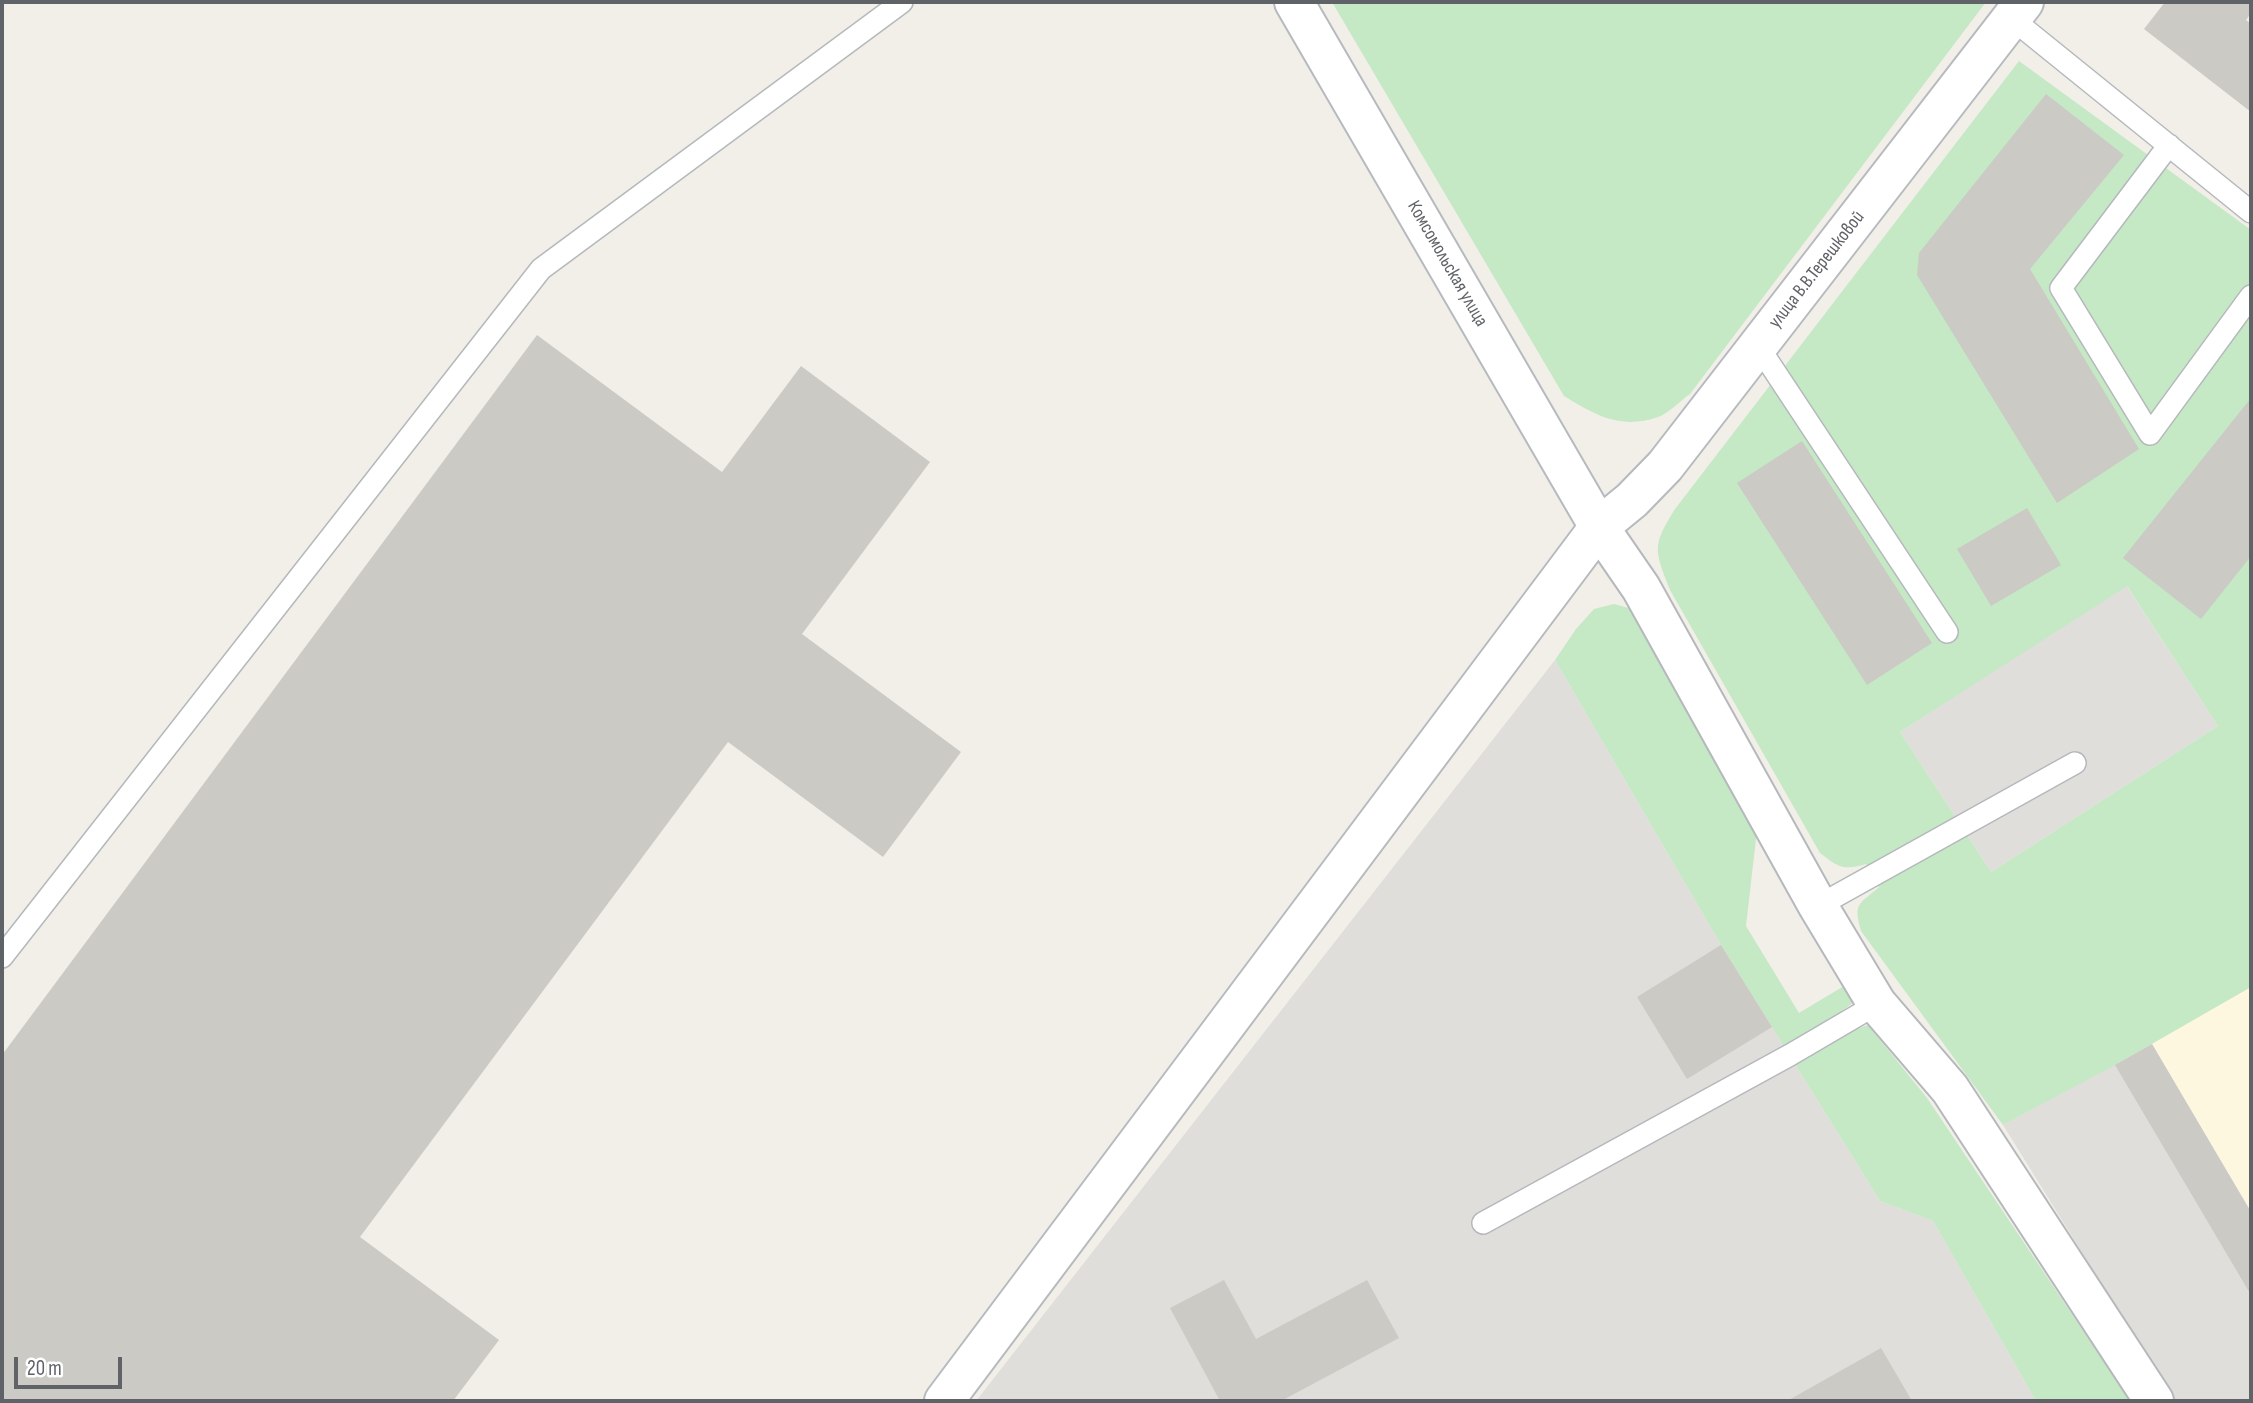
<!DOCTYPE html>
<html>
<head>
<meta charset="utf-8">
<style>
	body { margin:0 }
	#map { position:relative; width:2253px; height:1403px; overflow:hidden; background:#f1efe8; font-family:"Sofia Sans Condensed",sans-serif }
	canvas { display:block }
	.frame { position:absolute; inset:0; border:4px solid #5f6368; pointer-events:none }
	.scale { position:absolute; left:14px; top:1357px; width:108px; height:32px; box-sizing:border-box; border:4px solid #5f6368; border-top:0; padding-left:9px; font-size:21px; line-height:24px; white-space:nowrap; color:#5f6368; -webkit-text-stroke:5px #fff; paint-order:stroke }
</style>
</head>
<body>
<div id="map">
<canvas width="2253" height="1403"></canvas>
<div class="frame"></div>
<div class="scale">20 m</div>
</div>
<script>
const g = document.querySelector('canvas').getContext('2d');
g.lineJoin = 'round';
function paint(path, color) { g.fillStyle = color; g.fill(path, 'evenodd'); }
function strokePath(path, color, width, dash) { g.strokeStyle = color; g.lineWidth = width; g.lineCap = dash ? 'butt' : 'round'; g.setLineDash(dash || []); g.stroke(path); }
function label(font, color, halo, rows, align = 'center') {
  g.font = font + ' "Sofia Sans Condensed",sans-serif'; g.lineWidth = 7; g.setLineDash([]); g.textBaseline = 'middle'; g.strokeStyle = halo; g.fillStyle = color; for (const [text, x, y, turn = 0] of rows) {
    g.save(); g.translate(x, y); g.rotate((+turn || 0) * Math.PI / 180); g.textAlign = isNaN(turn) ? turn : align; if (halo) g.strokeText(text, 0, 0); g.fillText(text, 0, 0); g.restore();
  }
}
paint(new Path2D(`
	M2251 987V1212L2152 1044Z`), '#fef7e0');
paint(new Path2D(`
	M2126 585 2218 726 1991 872 1900 732Z
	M1555 660 1721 945 1880 1201 1933 1221 2036 1401H976Z
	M2152 1044 2251 1212V1401H2174L2003 1125Z`), '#e0deda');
paint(new Path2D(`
	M1332 2H1986L1690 394C1680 401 1669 413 1658 417 1621 430 1595 415 1564 396Z
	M2019 61 2251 230V987L2115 1065 2003 1125 1861 931C1853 902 1859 905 1879 887L1866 864C1843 871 1838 867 1820 853L1670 590C1654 549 1652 546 1675 509ZM2127 586 2218 726 1991 872 1900 732Z
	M1614 604 1632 609 1757 830 1746 926 1799 1013 1844 986 1854 1002 1832 1018 1843 1034 1868 1025 1927 1098 2130 1401H2036L1933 1221 1880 1201 1721 945 1555 660 1576 629 1594 609Z`), '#c5e8c5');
paint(new Path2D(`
	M2165 2H2251V13L2246 20 2251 24V112L2144 29Z
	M2046 94 2124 155 2030 269 2139 449 2057 503 1917 275 1919 253Z
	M537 335 722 472 801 366 930 462 802 634 961 752 883 857 728 742 360 1237 499 1340 453 1401H2V1055Z
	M2251 398V556L2201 619 2123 558Z
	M1802 441 1932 643 1867 685 1737 483Z
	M2027 508 2061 565 1991 606 1957 549Z
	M1721 945 1772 1027 1687 1079 1637 997Z
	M2152 1044 2251 1212V1295L2115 1065Z
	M1224 1280 1256 1339 1367 1280 1399 1338 1281 1401H1220L1170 1308Z
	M1881 1348 1912 1401H1787Z`), '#cccac5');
const lane = new Path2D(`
	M2011 18 2251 212
	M2169 145 2061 288 2150 434 2251 296
	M1758 346 1947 632
	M1818 906 2075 763
	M2 957 541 269 902 2
	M1483 1223 1790 1055 1877 1004`);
const street = new Path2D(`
	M1599 527 1641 588 1818 906 1877 1004 1950 1089 2154 1401`);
const secondary = new Path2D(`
	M1294 2 1599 527
	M944 1401 1599 527 1632 500 1665 466 2024 2`);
strokePath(lane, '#b5b8bc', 24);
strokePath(street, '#b5b8bc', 42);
strokePath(secondary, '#b6babf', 42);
strokePath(lane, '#fff', 21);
strokePath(street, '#fff', 38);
strokePath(secondary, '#fff', 38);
label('19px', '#5f6368', '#fff', [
	["Комсомольская улица",1447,264,60],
	["улица В.В.Терешковой",1817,270,-52]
]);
</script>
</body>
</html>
